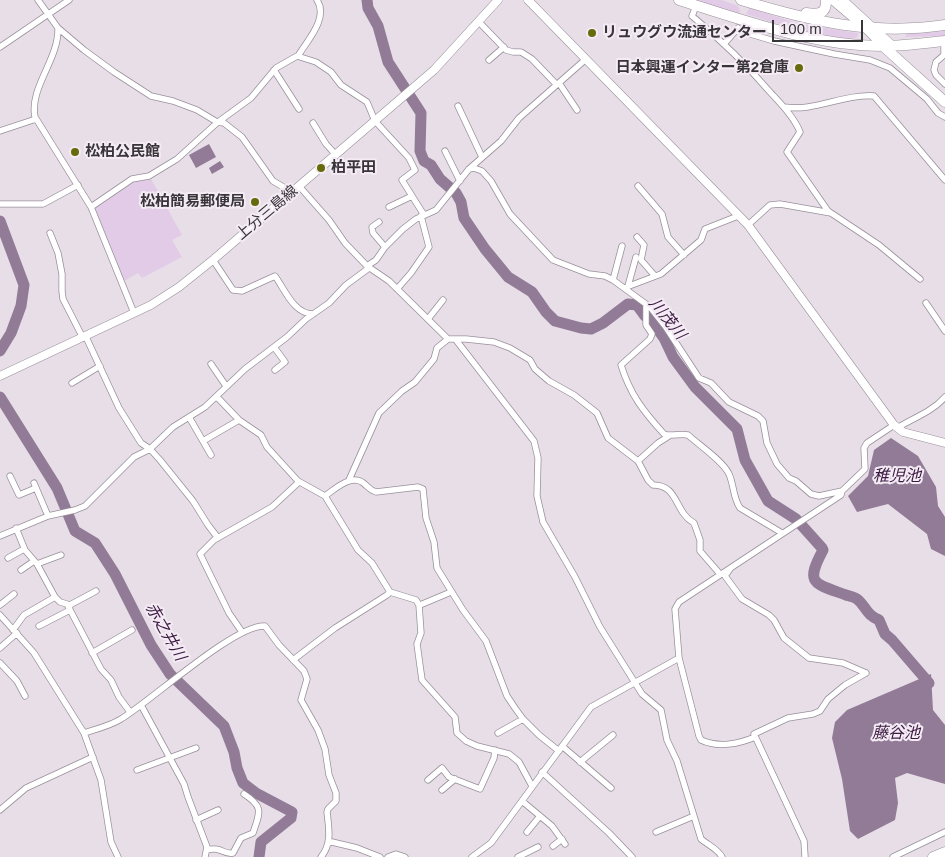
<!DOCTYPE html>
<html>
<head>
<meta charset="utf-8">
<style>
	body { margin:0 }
	#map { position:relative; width:945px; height:857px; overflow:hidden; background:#e7dee8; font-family:Arial,sans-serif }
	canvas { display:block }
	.scale { position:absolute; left:772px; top:20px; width:91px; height:22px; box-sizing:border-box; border:2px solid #383539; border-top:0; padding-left:6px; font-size:15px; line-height:18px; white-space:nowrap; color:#383539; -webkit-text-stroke:4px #f4ebf5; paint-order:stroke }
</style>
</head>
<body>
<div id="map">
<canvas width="945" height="857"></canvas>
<div class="scale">100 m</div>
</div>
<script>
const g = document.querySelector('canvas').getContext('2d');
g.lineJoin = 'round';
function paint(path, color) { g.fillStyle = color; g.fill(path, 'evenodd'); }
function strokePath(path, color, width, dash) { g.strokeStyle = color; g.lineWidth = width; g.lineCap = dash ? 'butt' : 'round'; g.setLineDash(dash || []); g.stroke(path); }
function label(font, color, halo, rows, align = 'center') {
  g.font = font + ' Arial,"Noto Sans JP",sans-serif'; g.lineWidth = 4; g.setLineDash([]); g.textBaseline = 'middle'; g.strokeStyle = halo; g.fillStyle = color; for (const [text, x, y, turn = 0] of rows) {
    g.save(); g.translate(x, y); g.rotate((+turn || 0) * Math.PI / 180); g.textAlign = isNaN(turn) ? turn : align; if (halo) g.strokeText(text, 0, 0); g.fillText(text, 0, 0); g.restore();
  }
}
paint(new Path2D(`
	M691 0H722L738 6 740 11 739 15Z
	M749 8 800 24 858 33V36L856 38 850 39 803 32 746 14Z
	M945 29V36L905 37 907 33Z
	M150 177 182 235 172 240 182 257 142 278 138 273 124 281 94 208 131 182Z`), '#e2cbe6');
paint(new Path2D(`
	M209 144 216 157 196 168 189 155Z
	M220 161 224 167 212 174 209 168Z
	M891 438 918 456 936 487 938 506 945 517V556L931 549 927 534 888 504 857 512 848 496 868 476 874 450Z
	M931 674 933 710 945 725V784L907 773 895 778 898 803 895 820 858 839 850 831 842 779 832 738 835 722 847 710Z`), '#927b96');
strokePath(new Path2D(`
	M367 0 368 8 378 26 388 62 421 113 420 151 424 161 431 165 440 179 456 193 461 202 464 218 485 249 508 277 532 292 546 312 555 321 581 328 591 329 603 323 628 304 637 305 645 316 649 317 664 338 673 357 695 387 737 429 745 460 768 501 796 519 822 548 823 550C805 584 813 583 846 595 849 596 854 597 857 599 866 606 866 615 879 620L885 634 892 640 929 683
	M0 221 24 285 21 306 11 333 0 351
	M0 397 57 488 75 531 95 543 115 574 151 645 170 674 224 726 234 752 237 768 243 783 256 793 292 812 291 818 261 842 259 857`), '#927b96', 11);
const street = new Path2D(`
	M38 0 58 28 84 50 114 72 151 96 173 101 197 110 217 122 224 123 242 137 273 181 285 188 296 189
	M696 6 692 16C721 40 745 63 770 92 781 104 794 117 800 132L787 152 828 211 879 245 920 279
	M479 22 506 50 513 52H521L532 59 556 84
	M58 28C59 59 29 88 35 117L91 207 134 313
	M737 30 774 41 834 54 870 60 890 68 927 99 938 113 945 117
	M944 41V55L936 62 934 70 936 75 945 84
	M725 43 738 28
	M0 47 69 0
	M298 56C307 41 329 18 317 0
	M489 60 504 47
	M274 70 299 109
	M559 83 577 110
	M458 106 482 157
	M784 107C814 112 843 94 874 96L945 180
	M313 123 326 144 336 155
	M0 131 36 119
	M445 151 460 181
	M469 169 474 168 482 171 491 181 510 214 553 260 589 274 605 276 613 280 650 307 665 326 699 378 711 383 729 402 758 416 763 421 767 443 777 464 789 478 796 481 811 494 819 496 842 491
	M299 186 329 220 345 243 367 266 389 281 448 339
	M638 186 662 214 668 237 684 255
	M0 204H43L78 185
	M91 207 132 179 149 176 177 159 218 122 251 98 276 68 297 56 316 62 331 72 341 85 367 102 375 121 409 158 415 170 402 180 424 215
	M389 207 412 196
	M379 222 372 227 373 233 385 247
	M748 225 770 205 780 204 831 213
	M50 233 58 253 62 274V291L63 299 83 338
	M637 237 644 245 641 260 655 276
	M213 260 233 290 242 291 275 276C285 290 294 314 313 314
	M367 266 376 260 385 247 403 229 416 219 436 210 469 169 501 141 519 118 586 59
	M613 280 622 246
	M628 286 636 257
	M624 288 661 274 701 240 705 229 738 216
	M397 289 411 273 429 247 421 216
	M926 303 945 331
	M646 304V325L652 334 650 339 621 365C630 394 643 411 664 434 672 437 679 433 688 435 699 445 723 461 729 474 734 485 733 498 740 508L782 533
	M428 319 443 300
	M86 337 119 408 141 443 150 449 160 460 193 501 208 525 218 538
	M456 340 534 441 538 458 537 496 543 522 575 577 600 627 642 694 661 710 667 740 677 761 701 839C708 845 718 849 722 857
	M274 347 285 362 275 370
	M211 364 226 386
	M72 383 100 366
	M215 398H218L239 420 261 435 267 447 298 481 325 496 358 550 372 563 390 592 416 600 419 605 421 633 417 644 422 680 455 717 457 733 466 741 477 746 509 754 519 762 532 786
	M189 417 211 455
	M897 428C913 418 932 412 945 397
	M203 441 239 420
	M638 461 658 443 669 436
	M10 476 19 495 36 488
	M349 480 379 413 402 391 415 382 434 359 437 348 448 339H466L494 342 510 348 530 360 535 369 549 381 574 395 597 413 608 438 638 461 648 480 653 485C679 485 674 512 694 523L700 540V551L720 574
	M34 483 48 516
	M325 496C335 489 350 475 362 482 368 486 369 490 376 492L418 487 423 489 426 518 434 542 437 568 463 610 486 641 507 696 515 708 523 719 539 735 559 751
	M16 528 25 550 37 564 55 597 60 602 67 604 101 669 111 680 119 697 130 712
	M0 536 48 516 75 510 85 506 134 457 150 449 173 427 205 407 245 369 287 337 306 319 329 303 346 285 369 268
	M8 558 24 549
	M37 564 61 555
	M730 569 725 576 742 599 769 615 774 620 784 638 809 658 843 663 866 673
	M21 570 34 561
	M0 605 14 594
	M420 605 451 592
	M68 606 96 591
	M0 615 34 653 84 733 101 780 111 842 118 857
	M39 626 70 610
	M13 630 24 615 55 597
	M242 632 229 613 200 554 214 540 272 507 299 482
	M0 648 17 633
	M92 653 132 630
	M293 660 335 628 387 595 390 592
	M0 663 17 681 25 696
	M141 705 184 784 188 797 207 847 205 857
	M84 733C96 729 110 726 121 719 151 701 235 624 265 626L279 645 304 671 307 679 301 700 318 730 325 749 329 775 336 793V801L328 809 327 812C329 829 332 844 321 857
	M498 733 523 719
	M755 737C739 744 718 748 701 740L699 736 679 658 675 609 679 602 841 495 842 491 865 469 864 448 867 443 894 425
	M562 746 611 788
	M580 762 613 735
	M137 770 196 748
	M542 772 609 833 632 857
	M428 780 442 768 449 777 480 789 494 758 495 750
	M442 790 455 779
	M522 801 552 826 565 844
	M0 810 26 788 93 757
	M196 820 218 810
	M527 832 540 816
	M656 832 694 816
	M329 843 332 842 357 848 380 857
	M553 846 562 839
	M207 850C222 846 223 855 233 853L241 838 253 833C260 812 264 807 244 794
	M388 857 396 854 405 857
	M472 857 491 843 591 707 679 658
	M518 857 538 847
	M805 857 804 841 754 734 788 718 813 714 820 711 828 699 845 685 866 673
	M893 857 945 832`);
const secondary = new Path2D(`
	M528 0 748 225 894 425 903 432 945 443
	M832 0 865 28 883 46
	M843 0 892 45
	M0 376 151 305 179 287 214 259 434 70 498 0`);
const highway = new Path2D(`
	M679 0C745 21 814 46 884 46 904 46 925 43 945 41
	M741 0C810 21 872 36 945 25
	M806 13C818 15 827 14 826 0
	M883 46 945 102
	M933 857 945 852`);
strokePath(street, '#989099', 7);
strokePath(secondary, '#989099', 9);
strokePath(highway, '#989099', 11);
strokePath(street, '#fff', 5.5);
strokePath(secondary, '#fff', 8);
strokePath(highway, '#fff', 10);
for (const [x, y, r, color] of [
	[592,33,5,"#676a0a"],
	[799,68,5,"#676a0a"],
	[75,152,5,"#676a0a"],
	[321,168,5,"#676a0a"],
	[255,202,5,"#676a0a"]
]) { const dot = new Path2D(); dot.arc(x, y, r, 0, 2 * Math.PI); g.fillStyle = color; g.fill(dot); strokePath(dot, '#f4ebf5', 2); }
label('bold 15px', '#383539', '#f4ebf5', [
	["リュウグウ流通センター",602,33],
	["日本興運インター第2倉庫",789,68,"right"],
	["松柏公民館",85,152],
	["柏平田",331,168],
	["松柏簡易郵便局",245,202,"right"]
], 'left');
label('15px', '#383539', '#f4ebf5', [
	["上分三島線",267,213,-40]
]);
label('italic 16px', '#3c1b41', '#f4ebf5', [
	["川茂川",667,319,51],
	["稚児池",897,477],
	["赤之井川",165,632,60],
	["藤谷池",896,734]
]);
</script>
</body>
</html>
